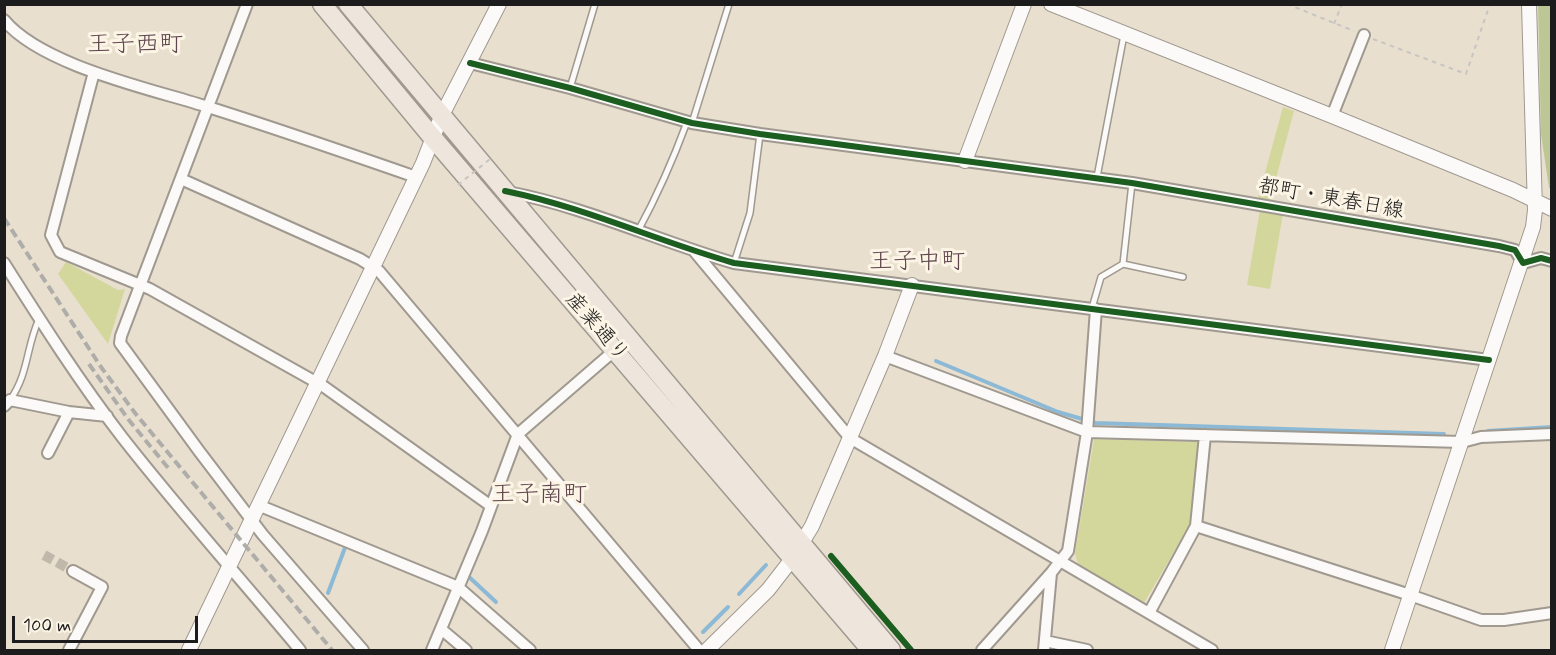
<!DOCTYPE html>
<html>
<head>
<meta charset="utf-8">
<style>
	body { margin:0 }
	#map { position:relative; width:1556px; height:655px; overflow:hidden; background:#e9dfcf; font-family:Mynerve,sans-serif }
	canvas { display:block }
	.frame { position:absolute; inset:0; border:6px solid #1c1c1c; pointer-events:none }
	.scale { position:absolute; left:12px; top:616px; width:186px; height:27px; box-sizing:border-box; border:3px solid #1c1c1c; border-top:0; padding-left:8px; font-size:18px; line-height:21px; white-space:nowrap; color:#1c1c1c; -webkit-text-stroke:4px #fcf5e5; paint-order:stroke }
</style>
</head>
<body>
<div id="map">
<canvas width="1556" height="655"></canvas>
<div class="frame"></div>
<div class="scale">100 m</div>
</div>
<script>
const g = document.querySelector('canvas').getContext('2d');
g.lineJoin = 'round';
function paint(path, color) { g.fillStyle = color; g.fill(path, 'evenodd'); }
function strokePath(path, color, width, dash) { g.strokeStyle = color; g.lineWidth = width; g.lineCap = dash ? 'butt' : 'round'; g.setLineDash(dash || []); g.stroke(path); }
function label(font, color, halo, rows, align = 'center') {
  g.font = font + ' Mynerve,"Klee One",sans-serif'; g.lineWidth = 6; g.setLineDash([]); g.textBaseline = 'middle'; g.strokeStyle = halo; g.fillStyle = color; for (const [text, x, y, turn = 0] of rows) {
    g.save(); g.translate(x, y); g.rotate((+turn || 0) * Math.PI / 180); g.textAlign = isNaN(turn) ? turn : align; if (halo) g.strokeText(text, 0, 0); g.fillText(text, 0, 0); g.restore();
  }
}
paint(new Path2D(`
	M1283 107 1294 111 1270 201 1258 198Z
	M1260 210 1283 214 1270 289 1247 285Z
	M66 262 118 290 125 289 108 344 58 274Z
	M1094 439 1198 442 1191 523 1144 603 1078 564 1075 553Z`), '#d4d79c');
paint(new Path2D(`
	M1538 5H1551V189L1549 188 1541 134Z`), '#bdc795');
strokePath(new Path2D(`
	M936 361 1058 412 1096 423 1444 434
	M1488 431 1552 427
	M468 576 496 602
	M328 593 346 545
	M739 594 766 565
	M703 632 728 607`), '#8bb9d6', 4);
strokePath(new Path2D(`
	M44 555 73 571`), '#c0b8ab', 10, [10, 5]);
const service = new Path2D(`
	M570 88 595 4
	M692 123 729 4
	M1097 177 1124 35
	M638 231C657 196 673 160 687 122
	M734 263 750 213 760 134
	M1123 264 1132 183
	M1092 308 1101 277 1123 264 1183 277
	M10 400C29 373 26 347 39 319`);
const minor = new Path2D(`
	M247 4 121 336 120 343 199 451 263 535 363 650
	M4 20C42 66 152 89 208 107 278 129 347 153 416 177
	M470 63 570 88 692 123 760 134 1132 183 1499 246 1515 250 1523 263 1541 258 1552 261
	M94 72 51 235 60 252 150 289 323 386 491 506
	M1332 116 1364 35
	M181 179 360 259 379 271 699 650
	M508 192C586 207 658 241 734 263L1489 360
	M695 252 850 438 1212 650
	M4 263C42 323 79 381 122 437 179 510 241 579 300 650
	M885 356 1087 432 1462 442 1481 437 1552 434
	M4 406 10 400 69 412 107 416
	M48 453 69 412
	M258 505 458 587 530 650
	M1196 526 1205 435
	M1149 613 1196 526 1410 595 1481 620H1504L1552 613
	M441 629 466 650
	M1045 641 1087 650
	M69 650 102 587 73 571
	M432 650 482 531 518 434 615 350
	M982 650 1051 573 1068 551 1087 432 1096 309
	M1044 650 1051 573`);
const tertiary = new Path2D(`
	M1051 4 1332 116 1513 190 1552 209
	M965 161 1024 4
	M189 650 423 163 441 117 499 4
	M707 650 768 590 792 559 812 526 885 356 912 285
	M1392 650 1533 227 1535 210 1529 4`);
const trunk = new Path2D(`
	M322 4 433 138 871 650
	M348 4 891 650`);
strokePath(service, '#9f9990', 8);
strokePath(minor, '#9f9990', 14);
strokePath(tertiary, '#9f9990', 16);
strokePath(trunk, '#9f9990', 21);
strokePath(new Path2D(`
	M1287 4 1354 31
	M1334 24 1342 4
	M1373 39 1466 74 1490 4
	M906 645 911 650`), '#c7c5c1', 2, [4.5, 4.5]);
strokePath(service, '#fcfaf8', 5);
strokePath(minor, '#fcfaf8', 10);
strokePath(tertiary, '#fcfaf8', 14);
strokePath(trunk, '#eee5dd', 18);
strokePath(new Path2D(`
	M4 218 101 367 135 413 332 650
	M89 364 128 419 169 469`), '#aeadaa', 4, [9, 4.5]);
strokePath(new Path2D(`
	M458 185 490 159`), '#c7c5c1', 2, [4.5, 4.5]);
strokePath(new Path2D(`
	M470 63 570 88 692 123 760 134 1132 183 1499 246 1515 250 1523 263 1541 258 1552 261
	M505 191C584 207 657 241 734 263L1489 360
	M831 556 911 650`), '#1b5e20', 6);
label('21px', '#1c1c1c', '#fcf5e5', [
	["都町・東春日線",1331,200,10],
	["産業通り",596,328,49]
]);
label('24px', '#5f454e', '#fcf5e5', [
	["王子西町",135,46],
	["王子中町",917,263],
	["王子南町",539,496]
]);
</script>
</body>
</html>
